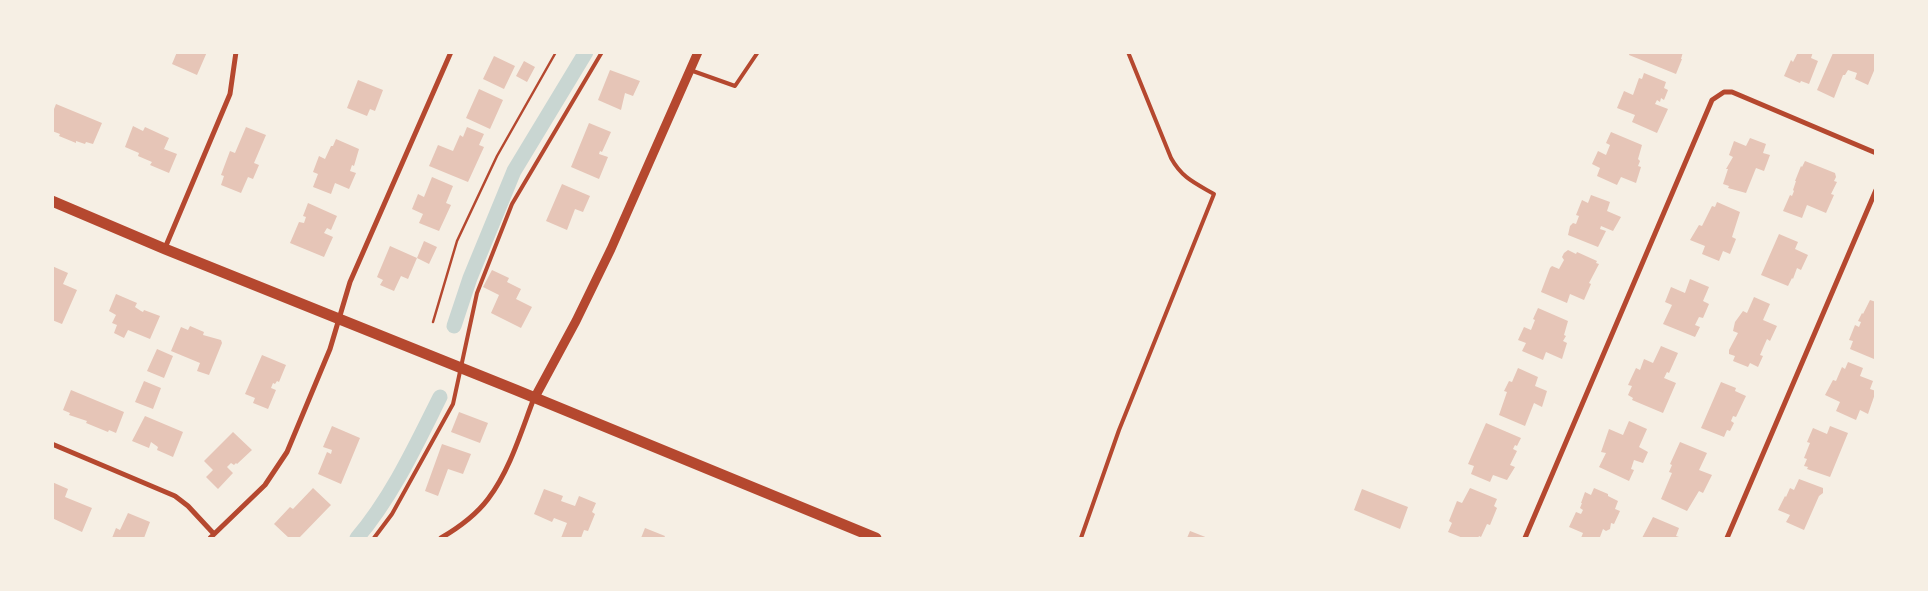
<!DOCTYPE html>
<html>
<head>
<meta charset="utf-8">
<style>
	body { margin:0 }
	#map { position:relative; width:1928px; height:591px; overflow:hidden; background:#f6efe4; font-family:Commissioner,sans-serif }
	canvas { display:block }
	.frame { position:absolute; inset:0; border:54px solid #f6efe4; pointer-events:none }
</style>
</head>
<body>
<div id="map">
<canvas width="1928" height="591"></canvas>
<div class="frame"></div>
</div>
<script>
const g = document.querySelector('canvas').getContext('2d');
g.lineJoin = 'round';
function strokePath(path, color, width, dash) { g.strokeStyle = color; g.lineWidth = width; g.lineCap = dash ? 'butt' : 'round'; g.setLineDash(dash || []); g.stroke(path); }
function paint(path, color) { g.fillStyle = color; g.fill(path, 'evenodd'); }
strokePath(new Path2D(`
	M454 326 470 278 514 171 586 52
	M357 538C392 497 416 445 440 397`), '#c9d6d2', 15);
paint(new Path2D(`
	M177 52H207L197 75 172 64Z
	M1630 52H1683L1681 59H1682L1676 74 1629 55Z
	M1798 52H1813L1811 58 1818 61 1809 84 1801 81 1800 83 1784 76 1791 60 1793 62Z
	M1876 52V66L1868 85 1855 79 1857 73 1848 70 1845 75H1843L1834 98 1817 90 1833 53Z
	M494 56 515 66 504 89 483 79Z
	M524 61 535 67 527 82 516 76Z
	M610 70 640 81 633 96 625 93 621 110 598 100Z
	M1644 73 1666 82 1664 88 1668 90 1664 100 1661 98 1660 102 1657 100 1655 104 1668 109 1657 133 1632 122 1635 115 1617 108 1624 91 1633 95 1639 78 1642 79Z
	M358 80 383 90 375 111 370 109 367 116 347 108Z
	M479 89 503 100 490 129 466 118Z
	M56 104 102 123 93 144 86 142 85 144 76 141V143L59 136 60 134 52 131V114Z
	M589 123 611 132 602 152 600 151 599 154 608 157 599 179 571 167Z
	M133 126 143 131 145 127 169 138 164 149 177 154 169 173 150 165 152 162 138 156 139 153 125 147Z
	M246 127 266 135 254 163 259 165 253 179 248 177 241 193 221 185 224 176 221 175 230 151 235 153Z
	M467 127 484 134 479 145 484 147 468 182 429 166 438 145 453 151 460 135 463 137Z
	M1611 132 1642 145 1638 159 1640 161 1638 166 1641 167 1636 183 1621 177 1617 185 1597 176 1600 168 1592 164 1598 151 1606 155 1610 145 1606 143Z
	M1750 138 1766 144 1763 153 1770 155 1764 171 1756 168 1746 193 1728 188 1729 186 1723 184 1728 169H1726L1733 157 1729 155 1734 141 1746 146Z
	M336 139 359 149 354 166 352 165 350 171 356 173 349 189 335 183 331 194 313 187 318 174 313 172 319 156 325 159 331 146H333Z
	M1805 161 1835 173 1836 177 1834 181 1837 182 1831 194 1834 195 1826 213 1807 205 1802 218 1783 211 1790 195 1792 196 1794 191 1793 190 1796 181H1795L1801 166 1802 167Z
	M432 177 453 186 446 203 451 205 439 231 419 223 423 214 412 209 418 194 424 197Z
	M562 184 590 196 583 212 575 209 567 230 546 221Z
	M1591 195 1610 202 1607 211 1621 217 1613 231 1601 226 1600 229 1606 231 1598 247 1568 235 1570 226 1573 223 1576 224 1579 216 1576 215 1582 200 1588 203Z
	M1717 202 1740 212 1732 237 1736 239 1730 254 1723 251 1719 261 1702 254 1705 246 1690 240 1699 225 1702 226 1712 206 1715 207Z
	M308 203 337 216 331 230 327 228 324 233 333 237 324 257 290 243 299 222 304 223 306 217 303 216Z
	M1779 234 1798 242 1795 249 1808 255 1801 270 1797 268 1793 279 1792 278 1788 286 1761 275Z
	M424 241 437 247 429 264 417 258Z
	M390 246 417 258 408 279 401 276 394 291 380 285 383 280 377 277Z
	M1568 250 1576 254 1577 252 1597 261 1596 263 1599 264 1589 283 1591 284 1584 300 1570 294 1567 303 1541 292 1550 268 1552 266 1559 269 1564 260 1562 257 1564 253Z
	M52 266 68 273 63 284 77 290 62 324 52 320Z
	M492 270 509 278 507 282 521 289 516 299 532 307 521 328 491 313 499 295 483 287Z
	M1690 279 1709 287 1703 301 1709 304 1703 318 1699 317 1695 325 1700 327 1695 337 1663 324 1672 305 1665 302 1671 287 1685 293Z
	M116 294 137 303 135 307 141 311 143 312 144 310 160 316 150 339 128 330 124 338 114 333 117 325 112 323 116 315 109 311Z
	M1754 297 1770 304 1763 320 1777 326 1770 341 1767 339 1760 355 1763 356 1758 367 1750 363 1748 367 1733 361 1735 356 1729 354V350L1738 333 1733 331 1735 322 1743 311 1747 313Z
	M1870 300 1876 302V355L1874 359 1850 349 1853 341 1849 340 1855 325 1859 327 1861 322 1858 321 1862 313 1863 314Z
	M1538 308 1568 321 1564 335 1566 336 1563 341 1567 343 1562 359 1546 352 1543 360 1522 351 1526 343 1518 340 1524 327 1531 330 1535 320 1533 319Z
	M190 326 204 332 203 335 221 340 222 343 209 375 197 371 200 363 171 351 181 327 188 330Z
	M1661 346 1678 353 1669 373 1667 372 1664 378 1676 383 1663 413 1632 400 1633 398 1628 395 1632 386 1628 385 1636 368 1640 370 1644 359 1653 363Z
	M157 349 173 356 164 378 147 371Z
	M262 355 286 365 279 382 277 381 275 384 273 383 271 388 276 390 268 409 253 403 255 398 245 394Z
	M1848 362 1863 368 1860 376 1873 381 1870 389 1876 391 1868 414 1860 410 1856 420 1836 411 1840 402 1825 395 1833 380 1836 381 1842 367 1845 369Z
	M1518 368 1538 377 1535 386 1547 391 1542 407 1534 403 1525 426 1499 415 1507 392 1504 391 1509 381 1512 382Z
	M144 381 161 388 153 409 135 402Z
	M1721 382 1736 388 1735 391 1746 396 1736 417 1733 416 1731 421 1734 423 1730 431 1727 430 1724 437 1701 428Z
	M71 390 124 412 116 433 109 430 108 432 86 423 87 421 69 415 70 413 63 410Z
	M459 412 488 423 480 443 451 432Z
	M145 416 183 432 173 457 157 450 158 447 151 442 149 448 132 441Z
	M1629 421 1647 429 1639 447 1648 452 1643 463 1634 460 1631 469 1634 470 1629 481 1599 467 1606 453 1601 452 1609 429 1623 435Z
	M1486 423 1521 438 1517 446 1515 445 1513 449 1517 451 1510 465 1515 467 1507 480 1493 475 1490 482 1471 474 1474 466 1468 464Z
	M332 426 360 438 341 484 318 474 327 452 331 454 332 450 323 447Z
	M1830 426 1848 433 1830 477 1807 469 1808 467 1804 466 1807 459 1804 458 1810 443 1807 442 1813 428 1827 434Z
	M233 432 252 450 237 464 236 463 234 465 231 463 227 467 233 473 218 489 206 477 213 470 204 461Z
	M1680 442 1707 453 1699 470 1712 475 1703 493 1699 491 1687 511 1661 499 1672 473 1669 472 1672 465 1670 464Z
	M442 444 471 454 463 474 448 469 438 496 425 491Z
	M1799 479 1823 488V493L1819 496 1804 530 1786 522 1790 515 1778 510 1785 496 1786 497 1790 488 1794 490Z
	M52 482 68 489 65 497 92 508 82 532 52 518Z
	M313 488 331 505 299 538H289L274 524 290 507 293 509Z
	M1470 488 1497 499 1494 506 1497 508 1490 525 1487 524 1481 537 1479 536 1478 538H1463L1448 532 1452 523 1449 521 1457 501 1462 503Z
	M1594 488 1608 494V496L1618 501 1615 509 1620 511 1614 524 1611 523 1610 529 1606 531 1603 529 1600 537 1603 538H1581L1583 533 1569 527 1576 512 1581 514 1583 510 1580 508 1582 503H1581L1585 492 1591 495Z
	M544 489 563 496 561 501 575 506 579 496 596 503 592 512 595 514 588 531 584 530 581 538H561L567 523 554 518 552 522 534 514Z
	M1362 489 1408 507 1400 529 1354 510Z
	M128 513 150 522 144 538H112L116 528 120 530Z
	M1653 517 1679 528 1676 536 1679 537 1678 538H1642Z
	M645 528 665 536 664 538H641Z
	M1190 531 1208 538H1187Z`), '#e6c5b7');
strokePath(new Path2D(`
	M433 322 457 241 497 156 556 52`), '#b5482f', 2.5);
strokePath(new Path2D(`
	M690 70 735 86 758 52
	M374 538 392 514 453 404 477 293 512 204 602 52
	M1081 538 1119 430 1214 194C1195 183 1182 178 1171 158L1128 52`), '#b5482f', 4);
strokePath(new Path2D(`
	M165 248 230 94 236 52
	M52 444 175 496 188 506 214 534
	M210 538 265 485 287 452 330 349 350 282 451 52
	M441 538C458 528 476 515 488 499 510 470 521 432 534 398
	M1525 538 1712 100 1724 92H1732L1876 153
	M1727 538 1876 190`), '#b5482f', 5);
strokePath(new Path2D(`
	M535 397 576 321 611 249 698 52`), '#b5482f', 9);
strokePath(new Path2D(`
	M52 201 165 249 516 390 876 538`), '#b5482f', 11);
</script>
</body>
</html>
